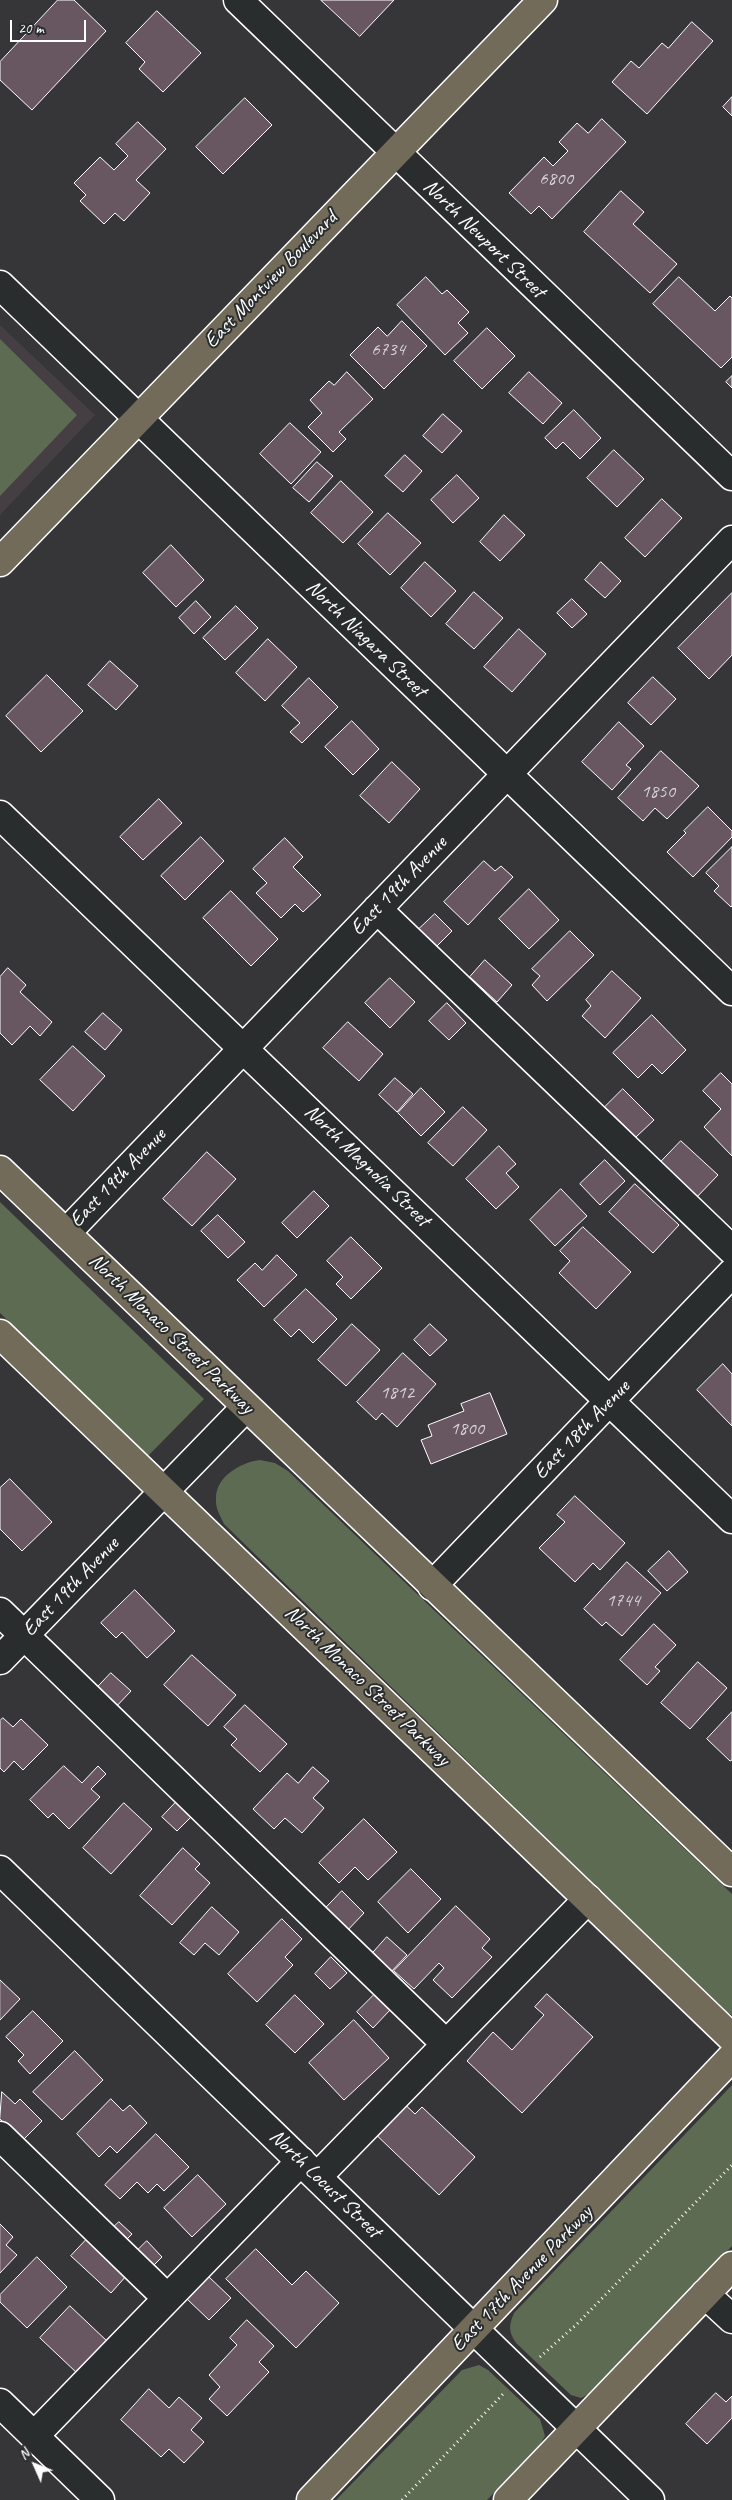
<!DOCTYPE html>
<html>
<head>
<meta charset="utf-8">
<style>
	body { margin:0 }
	#map { position:relative; width:732px; height:2500px; overflow:hidden; background:#363538; font-family:Caveat,sans-serif }
	canvas { display:block }
	.north { position:absolute; left:10px; top:2440px; width:50px; height:50px; -webkit-text-stroke:4px #2a2d2e; paint-order:stroke; rotate:314deg; font-size:14px; font-weight:700; line-height:20px; text-align:center; color:#fff }
	.north::after { content:''; display:block; margin:auto; width:18px; height:22px; background:#fff; clip-path:polygon(50% 0,100% 100%,50% 72%,0 100%) }
	.scale { position:absolute; left:10px; top:20px; width:76px; height:22px; box-sizing:border-box; border:2px solid #fff; border-top:0; padding-left:6px; font-size:15px; line-height:18px; white-space:nowrap; color:#fff; -webkit-text-stroke:4px #2a2d2e; paint-order:stroke }
</style>
</head>
<body>
<div id="map">
<canvas width="732" height="2500"></canvas>
<div class="north">N</div>
<div class="scale">20 m</div>
</div>
<script>
const g = document.querySelector('canvas').getContext('2d');
g.lineJoin = 'round';
function paint(path, color) { g.fillStyle = color; g.fill(path, 'evenodd'); }
function strokePath(path, color, width, dash) { g.strokeStyle = color; g.lineWidth = width; g.lineCap = dash ? 'butt' : 'round'; g.setLineDash(dash || []); g.stroke(path); }
function label(font, color, halo, rows, align = 'center') {
  g.font = font + ' Caveat,sans-serif'; g.lineWidth = 4; g.setLineDash([]); g.textBaseline = 'middle'; g.strokeStyle = halo; g.fillStyle = color; for (const [text, x, y, turn = 0] of rows) {
    g.save(); g.translate(x, y); g.rotate((+turn || 0) * Math.PI / 180); g.textAlign = isNaN(turn) ? turn : align; if (halo) g.strokeText(text, 0, 0); g.fillText(text, 0, 0); g.restore();
  }
}
paint(new Path2D(`
	M0 325 95 415 0 515Z`), '#453f44');
paint(new Path2D(`
	M0 339 77 415 0 496Z
	M0 1202 204 1399 148 1456 0 1313Z
	M260 1460 275 1463 288 1471 732 1894V2015L724 2011 224 1524C220 1515 215 1508 216 1498 216 1476 242 1462 260 1460Z
	M732 2085V2246L591 2393 581 2398 571 2395 516 2343C508 2331 509 2325 514 2313Z
	M479 2365 488 2370 540 2419 545 2436 540 2445 487 2500H336L462 2370Z`), '#5d6b53');
const building = new Path2D(`
	M58 0H74L106 31 32 110 0 80V62Z
	M321 0H394L360 36Z
	M157 11 201 53 163 92 139 69 145 62 126 43Z
	M692 22 713 41 647 114 612 82 631 61 639 68 662 43 668 48Z
	M732 97V116L723 107Z
	M245 98 272 125 223 174 196 147Z
	M602 119 626 142 552 219 539 206 531 214 509 193 544 157 553 166 568 151 559 142 577 123 588 133Z
	M138 122 166 149 136 180 150 193 124 221 115 213 104 224 80 201 86 195 74 183 100 157 114 170 128 156 116 144Z
	M621 191 644 212 633 224 677 264 650 293 584 232Z
	M426 277 442 294 447 290 469 312 458 323 468 333 445 355 397 305Z
	M679 277 715 311 730 296 732 298V357L721 368 653 304Z
	M402 321 427 346 384 389 350 355 378 327 387 336Z
	M487 328 515 356 482 389 454 361Z
	M347 372 373 399 339 432 346 439 333 452 308 427 322 413 310 400 329 381 334 385Z
	M529 372 562 403 543 424 509 393Z
	M732 376V388L726 382Z
	M574 410 601 438 580 459 563 442 556 449 545 438Z
	M443 414 462 431 442 453 423 436Z
	M290 423 321 452 291 484 260 454Z
	M614 450 644 479 617 507 587 478Z
	M405 455 422 471 403 492 385 476Z
	M317 462 333 476 309 502 293 488Z
	M457 475 479 498 453 523 431 500Z
	M341 481 373 512 343 543 311 513Z
	M662 499 682 518 645 557 625 538Z
	M388 513 421 543 390 575 358 544Z
	M504 515 525 535 500 561 480 542Z
	M171 545 204 580 176 607 143 573Z
	M425 562 456 591 431 617 401 588Z
	M601 562 621 581 605 598 585 580Z
	M474 592 503 618 474 649 446 624Z
	M732 593V655L709 679 678 648Z
	M572 599 587 614 572 628 557 613Z
	M196 601 211 617 194 634 179 618Z
	M236 606 258 628 225 660 203 638Z
	M519 629 546 654 512 692 484 667Z
	M268 639 297 667 265 701 236 673Z
	M110 661 138 686 116 710 88 685Z
	M47 675 83 711 41 752 6 716Z
	M653 677 676 699 651 725 628 703Z
	M309 678 338 707 302 743 290 732 300 723 282 706Z
	M352 721 379 749 353 775 325 747Z
	M619 722 644 746 626 765 631 769 612 790 582 762Z
	M661 751 699 786 667 819 655 808 643 821 618 798Z
	M392 762 420 789 389 823 360 796Z
	M159 799 182 823 143 860 120 837Z
	M708 807 732 831V837L693 877 667 852 686 833 684 831Z
	M201 837 224 861 185 900 161 876Z
	M285 838 303 857 293 867 321 895 303 912 295 904 281 918 256 893 267 883 253 869Z
	M732 847V906L731 907 714 891 719 886 706 873Z
	M484 861 495 871 501 866 513 877 468 925 444 902Z
	M529 889 559 920 529 949 499 919Z
	M231 891 278 939 251 966 203 918Z
	M435 914 452 931 435 948 418 930Z
	M570 931 594 955 547 1001 532 985 540 976 532 969Z
	M485 960 512 985 497 1002 470 977Z
	M8 968 26 985 20 992 52 1022 40 1036 30 1026 12 1045 0 1033V977Z
	M612 971 641 998 605 1038 582 1016 591 1006 586 1000Z
	M390 978 415 1002 390 1028 365 1003Z
	M447 1003 466 1023 449 1040 429 1021Z
	M103 1013 122 1030 105 1050 85 1032Z
	M652 1015 686 1050 662 1074 652 1064 638 1078 613 1053Z
	M348 1022 383 1054 359 1081 323 1048Z
	M73 1046 105 1076 73 1111 40 1080Z
	M721 1073 732 1084V1156L704 1127 721 1109 703 1091Z
	M395 1078 413 1094 397 1112 379 1095Z
	M421 1088 445 1112 421 1136 398 1113Z
	M623 1089 654 1120 636 1137 605 1107Z
	M463 1107 487 1130 453 1166 428 1143Z
	M681 1141 718 1175 694 1200 657 1166Z
	M499 1146 516 1164 506 1173 519 1187 496 1209 466 1179Z
	M207 1152 236 1179 192 1226 163 1199Z
	M605 1160 625 1181 600 1205 580 1184Z
	M635 1184 679 1225 653 1253 609 1212Z
	M561 1189 587 1216 555 1246 530 1220Z
	M314 1191 329 1206 297 1238 282 1223Z
	M218 1215 245 1242 228 1258 201 1231Z
	M583 1227 631 1272 596 1309 559 1273 570 1261 560 1251Z
	M351 1237 382 1268 351 1299 336 1284 343 1277 327 1261Z
	M277 1255 297 1275 264 1307 237 1280 255 1263 262 1270Z
	M306 1289 337 1319 313 1343 299 1329 291 1337 274 1320Z
	M352 1324 380 1350 346 1386 318 1360Z
	M430 1324 447 1340 430 1356 414 1340Z
	M403 1353 436 1384 397 1427 382 1413 376 1420 357 1402Z
	M723 1364 732 1374V1426L697 1390Z
	M490 1393 507 1434 431 1464 421 1440 432 1436 428 1425 464 1411 461 1404Z
	M10 1479 52 1522 22 1551 0 1529V1488Z
	M575 1496 625 1543 600 1570 593 1563 575 1582 539 1548 565 1522 557 1515Z
	M669 1551 688 1572 667 1591 648 1571Z
	M627 1562 661 1593 622 1636 606 1622 602 1626 584 1609Z
	M135 1590 175 1631 147 1658 122 1632 116 1638 101 1623Z
	M654 1624 676 1645 655 1667 660 1671 647 1685 620 1660Z
	M192 1655 236 1695 208 1726 164 1685Z
	M698 1662 727 1688 690 1729 661 1703Z
	M111 1673 131 1691 113 1710 94 1691Z
	M245 1705 287 1744 260 1772 231 1745 237 1739 224 1727Z
	M732 1712V1760L730 1761 707 1739Z
	M3 1718 13 1727 21 1719 48 1745 23 1770 14 1761 4 1772 0 1768V1721Z
	M64 1766 82 1783 98 1766 106 1774 91 1789 100 1797 69 1829 53 1813 48 1818 30 1800Z
	M313 1767 329 1781 313 1798 324 1808 302 1833 285 1818 274 1829 253 1809 287 1773 298 1783Z
	M179 1799 194 1814 177 1831 162 1817Z
	M124 1803 152 1829 111 1874 83 1848Z
	M364 1819 397 1852 368 1880 355 1867 339 1883 319 1863Z
	M183 1848 200 1864 195 1869 210 1883 172 1925 140 1896Z
	M411 1869 441 1899 408 1933 378 1902Z
	M342 1891 364 1913 345 1933 323 1911Z
	M456 1906 490 1939 482 1948 492 1957 452 1998 433 1980 444 1968 439 1963 414 1989 394 1971Z
	M212 1907 239 1932 219 1955 205 1943 194 1955 180 1943Z
	M282 1919 302 1939 285 1957 293 1965 257 2002 228 1974Z
	M387 1937 407 1955 390 1973 371 1955Z
	M331 1957 347 1973 330 1989 315 1974Z
	M0 1980 20 1999 0 2020Z
	M375 1994 390 2010 373 2028 357 2012Z
	M547 1994 593 2037 522 2113 467 2061 493 2032 512 2050 544 2015 535 2007Z
	M295 1995 324 2024 295 2053 266 2025Z
	M33 2011 63 2041 30 2074 18 2061 24 2055 6 2037Z
	M354 2020 389 2058 344 2100 309 2063Z
	M75 2051 103 2080 62 2120 33 2092Z
	M2 2092 15 2104 20 2099 42 2121 22 2141 0 2119Z
	M397 2097 415 2114 422 2107 475 2157 439 2195 368 2127Z
	M111 2099 123 2111 130 2105 147 2123 117 2153 110 2146 99 2157 77 2134Z
	M156 2134 189 2167 164 2191 157 2184 148 2193 137 2182 120 2199 105 2185Z
	M198 2175 226 2204 192 2237 164 2208Z
	M119 2222 132 2234 119 2247 107 2234Z
	M0 2224 13 2237 6 2245 17 2255 0 2273Z
	M87 2239 127 2275 111 2293 71 2256Z
	M147 2241 162 2257 146 2273 131 2257Z
	M256 2249 292 2285 306 2271 339 2303 296 2348 226 2279Z
	M37 2257 67 2287 27 2328 0 2302V2295Z
	M208 2276 231 2298 209 2320 186 2298Z
	M70 2306 108 2342 78 2374 40 2338Z
	M247 2320 274 2346 259 2362 269 2372 227 2416 209 2399 220 2387 209 2375 237 2345 230 2338Z
	M149 2389 169 2408 179 2397 202 2418 191 2430 204 2442 184 2463 169 2449 161 2457 121 2420Z
	M716 2393 726 2402 732 2396V2418L707 2444 686 2424Z`);
paint(building, '#685760');
strokePath(building, '#fff', 1);
const minor = new Path2D(`
	M238 0 732 476
	M0 285 732 991
	M0 815 732 1519
	M377 909 732 1250
	M66 1233 732 540
	M432 1586 732 1273
	M0 1612 445 2043
	M0 1660 246 1407
	M0 1870 650 2500
	M0 2136 167 2298
	M317 2177 588 1899
	M705 2294 732 2319
	M0 2403 100 2500
	M34 2436 301 2161`);
const major = new Path2D(`
	M0 562 543 0
	M0 1170 732 1872
	M0 1334 732 2038
	M311 2500 732 2057
	M508 2500 732 2266`);
strokePath(minor, '#fff', 31);
strokePath(major, '#fff', 31);
strokePath(new Path2D(`
	M540 2357 577 2324 732 2165
	M402 2500 504 2393`), '#fff', 3, [1, 4]);
strokePath(minor, '#2a2d2e', 28);
strokePath(major, '#726b5a', 28);
label('19px', '#d9d5d7', null, [
	["6800",556,179],
	["6734",388,350],
	["1850",658,792],
	["1812",397,1393],
	["1800",467,1429],
	["1744",623,1601]
]);
label('21px', '#fff', '#2a2d2e', [
	["North Newport Street",484,239,44],
	["East Montview Boulevard",271,280,-46],
	["North Niagara Street",366,639,44],
	["East 19th Avenue",399,886,-46],
	["North Magnolia Street",367,1166,44],
	["East 19th Avenue",118,1178,-46],
	["North Monaco Street Parkway",171,1334,44],
	["East 18th Avenue",582,1430,-46],
	["East 19th Avenue",71,1587,-46],
	["North Monaco Street Parkway",367,1686,44],
	["North Locust Street",325,2184,44],
	["East 17th Avenue Parkway",522,2279,-46]
]);
</script>
</body>
</html>
